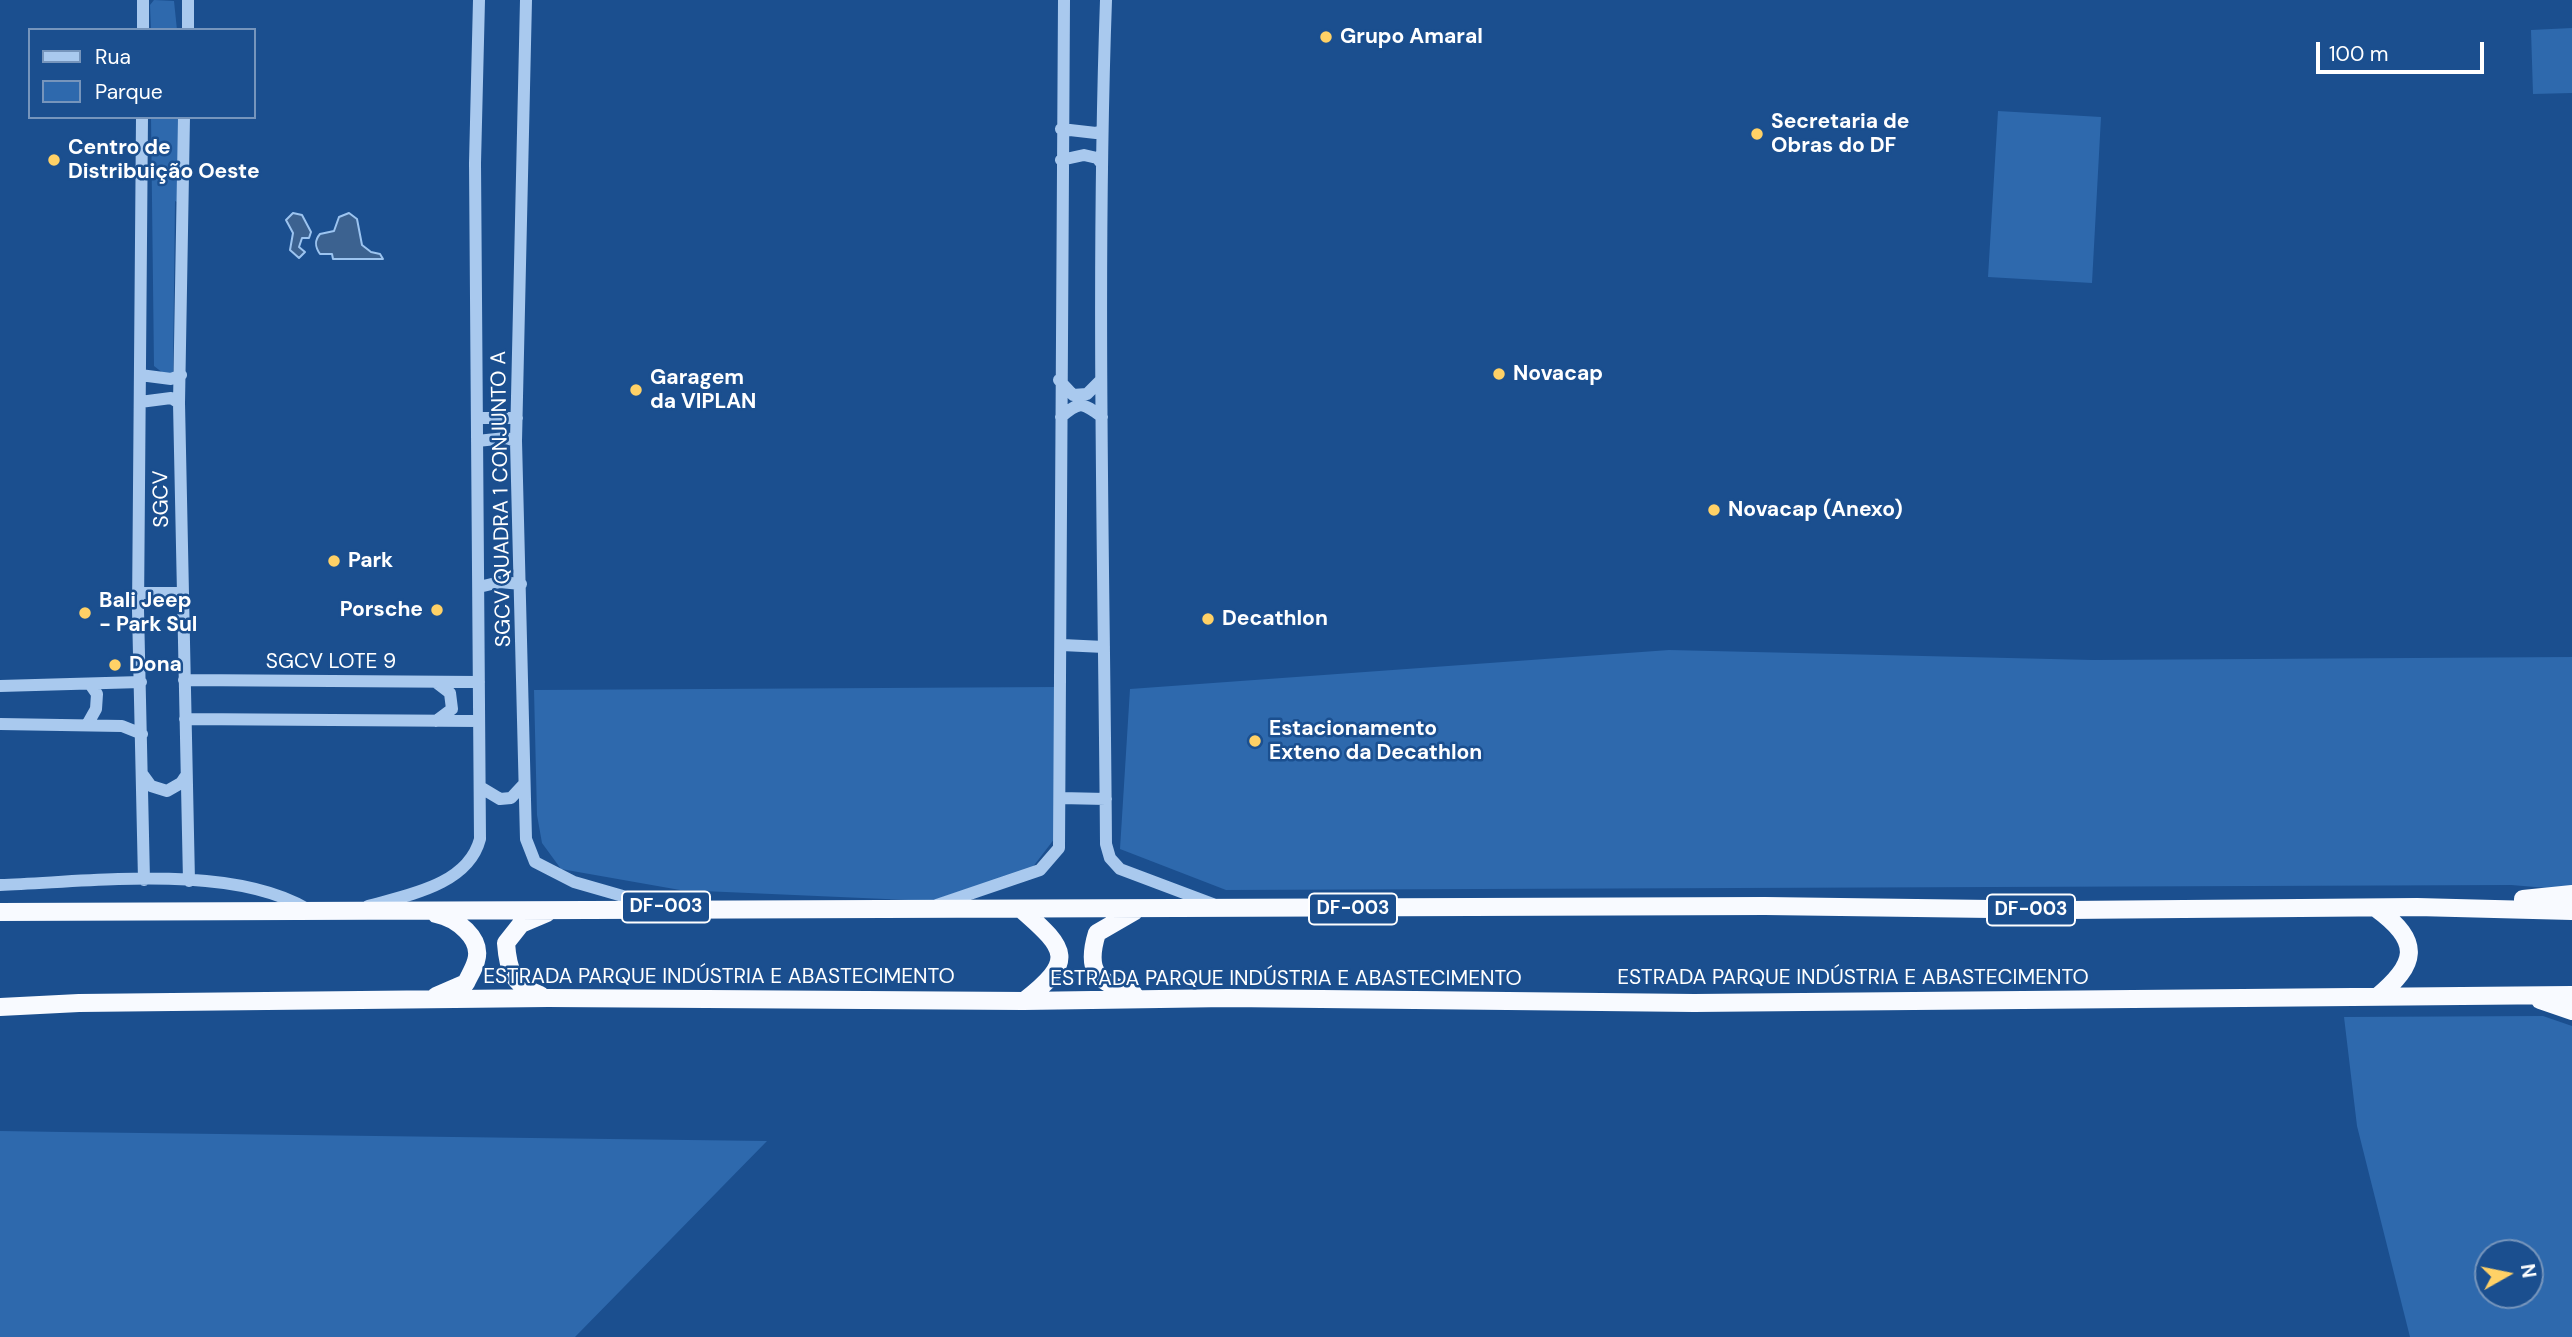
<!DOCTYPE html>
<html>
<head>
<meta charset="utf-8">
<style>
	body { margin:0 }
	#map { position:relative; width:2572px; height:1337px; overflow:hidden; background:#1b4f8f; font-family:"DM Sans",sans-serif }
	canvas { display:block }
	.legend { position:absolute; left:28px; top:28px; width:228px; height:91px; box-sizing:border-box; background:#1b4f8f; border:2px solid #7695bc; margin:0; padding:9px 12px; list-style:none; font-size:21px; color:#fff }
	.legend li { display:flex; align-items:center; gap:14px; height:35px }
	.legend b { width:35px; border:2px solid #7695bc }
	.north { position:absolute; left:2474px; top:1239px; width:70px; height:70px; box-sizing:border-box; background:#1b4f8f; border:2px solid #7695bc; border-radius:50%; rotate:81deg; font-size:19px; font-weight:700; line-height:28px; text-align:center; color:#fff }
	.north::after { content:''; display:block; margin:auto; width:24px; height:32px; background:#ffd166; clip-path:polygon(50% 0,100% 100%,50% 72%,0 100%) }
	.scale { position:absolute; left:2316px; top:42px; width:168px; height:32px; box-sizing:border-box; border:4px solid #fff; border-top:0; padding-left:9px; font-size:21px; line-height:24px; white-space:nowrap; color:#fff; -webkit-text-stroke:5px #1b4f8f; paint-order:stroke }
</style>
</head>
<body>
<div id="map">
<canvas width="2572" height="1337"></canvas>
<ul class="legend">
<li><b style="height:9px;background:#a9c9ee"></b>Rua</li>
<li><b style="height:19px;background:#2e69ad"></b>Parque</li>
</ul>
<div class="north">N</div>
<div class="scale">100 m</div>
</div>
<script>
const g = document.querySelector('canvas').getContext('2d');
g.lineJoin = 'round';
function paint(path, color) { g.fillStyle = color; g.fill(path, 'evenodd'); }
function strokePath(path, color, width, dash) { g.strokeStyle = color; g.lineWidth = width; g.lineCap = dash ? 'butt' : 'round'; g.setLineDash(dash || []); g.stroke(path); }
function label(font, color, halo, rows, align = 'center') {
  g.font = font + ' "DM Sans",sans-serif'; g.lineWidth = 5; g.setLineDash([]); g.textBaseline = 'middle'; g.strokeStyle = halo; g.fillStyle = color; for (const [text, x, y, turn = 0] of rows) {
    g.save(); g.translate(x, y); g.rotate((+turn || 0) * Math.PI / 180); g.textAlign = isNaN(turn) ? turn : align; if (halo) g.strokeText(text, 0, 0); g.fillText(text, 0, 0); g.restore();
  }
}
paint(new Path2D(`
	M154 0 174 1 177 30H151L150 5Z
	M2572 28V93L2533 94 2531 30Z
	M1998 111 2101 117 2092 283 1988 277Z
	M151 117H183V205L175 201 173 373H163L154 366Z
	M1669 650 2093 660 2572 657V890L2511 885 1226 890 1120 849 1130 689Z
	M1055 687V838L1032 868 931 901 680 890 561 869 542 843 537 815 534 690Z
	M2543 1016 2572 1026V1337H2410L2357 1126 2344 1017ZM2488 1253H2530V1295H2488Z
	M0 1131 64 1132 767 1141 575 1337H0Z`), '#2e69ad');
const water = new Path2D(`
	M293 213 302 215 311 232 309 238H302L299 247 305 252 299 258 290 250 293 233 286 220Z
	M349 213 357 219 362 245 371 252 380 254 383 259H333L332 254H320C315 247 314 241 320 234L334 231 339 217Z`);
paint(water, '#3c6290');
strokePath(water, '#9cc4f0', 2);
strokePath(new Path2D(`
	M526 0 516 441 526 839 535 862 574 882 654 905
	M1106 0C1096 281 1104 563 1106 844L1110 858 1120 869 1213 904
	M143 30V0
	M188 30V0
	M142 117 138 610 144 880
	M184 117 179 403 189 881
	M1061 129 1096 133 1101 131
	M1061 160 1084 155 1097 158 1102 164
	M140 375 171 379 181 375
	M1059 380 1073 395 1087 394 1100 381
	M140 402 171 398 179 403
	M1061 417C1080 401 1082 402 1102 417
	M477 418H517
	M477 441 506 438 516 441
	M479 587 500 582 521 584
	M138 593H183
	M1062 645 1104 647
	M184 680 479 682
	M0 686 141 682
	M185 719 479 721
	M436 721 452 709 450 693 437 683
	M0 724 122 726 142 734
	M87 725 96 709 97 694 90 684
	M143 775 151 786 167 791 181 783 185 777
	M480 787 500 799 511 798 524 784
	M1060 798 1106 799
	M0 885C90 882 229 863 307 909
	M937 905 1040 870 1059 848C1063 565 1060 283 1064 0
	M368 906C408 895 468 885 480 839L475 163 479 0`), '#a9c9ee', 12);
strokePath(new Path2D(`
	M2523 899 2572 894
	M2377 909C2422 942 2417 964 2377 997
	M1022 910C1068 950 1075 961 1024 1001
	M0 912 1765 906 2067 910 2417 907 2572 911
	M436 914C456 918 483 938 476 961 474 969 469 976 466 983L436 996
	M1133 993C1097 982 1085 972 1097 933L1135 911
	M540 995C513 985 508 971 506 943L521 924 547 913
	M2540 1000 2572 1011
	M0 1007 79 1003 548 998 1024 1001 1228 998 1694 1003 2572 995`), '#f8faff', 18);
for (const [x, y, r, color] of [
	[1326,37,7,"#ffd166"],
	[1757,134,7,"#ffd166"],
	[54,160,7,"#ffd166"],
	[1499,374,7,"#ffd166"],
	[636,390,7,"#ffd166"],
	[1714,510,7,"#ffd166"],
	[334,561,7,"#ffd166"],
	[437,610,7,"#ffd166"],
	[85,613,7,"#ffd166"],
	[1208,619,7,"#ffd166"],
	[115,665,7,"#ffd166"],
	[1255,741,7,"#ffd166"]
]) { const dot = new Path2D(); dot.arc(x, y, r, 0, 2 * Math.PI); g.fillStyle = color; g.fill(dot); strokePath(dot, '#1b4f8f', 2.5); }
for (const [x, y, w] of [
	[666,907,88],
	[1353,909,88],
	[2031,910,88]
]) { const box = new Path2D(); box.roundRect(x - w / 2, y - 15.5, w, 31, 5); g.fillStyle = '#1b4f8f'; g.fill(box); strokePath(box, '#fff', 2); }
label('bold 19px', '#fff', null, [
	["DF-003",666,907],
	["DF-003",1353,909],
	["DF-003",2031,910]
]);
label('bold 21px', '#fff', '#1b4f8f', [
	["Grupo Amaral",1340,37],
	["Secretaria de",1771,122],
	["Obras do DF",1771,146],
	["Centro de",68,148],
	["Distribuição Oeste",68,172],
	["Novacap",1513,374],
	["Garagem",650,378],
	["da VIPLAN",650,402],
	["Novacap (Anexo)",1728,510],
	["Park",348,561],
	["Bali Jeep",99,601],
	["- Park Sul",99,625],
	["Porsche",423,610,"right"],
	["Decathlon",1222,619],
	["Dona",129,665],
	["Estacionamento",1269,729],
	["Exteno da Decathlon",1269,753]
], 'left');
label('21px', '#fff', '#1b4f8f', [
	["SGCV",162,499,-91],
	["SGCV QUADRA 1 CONJUNTO A",502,499,-91],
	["SGCV LOTE 9",331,662],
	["ESTRADA PARQUE INDÚSTRIA E ABASTECIMENTO",719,977],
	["ESTRADA PARQUE INDÚSTRIA E ABASTECIMENTO",1853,978],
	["ESTRADA PARQUE INDÚSTRIA E ABASTECIMENTO",1286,979]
]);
</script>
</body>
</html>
